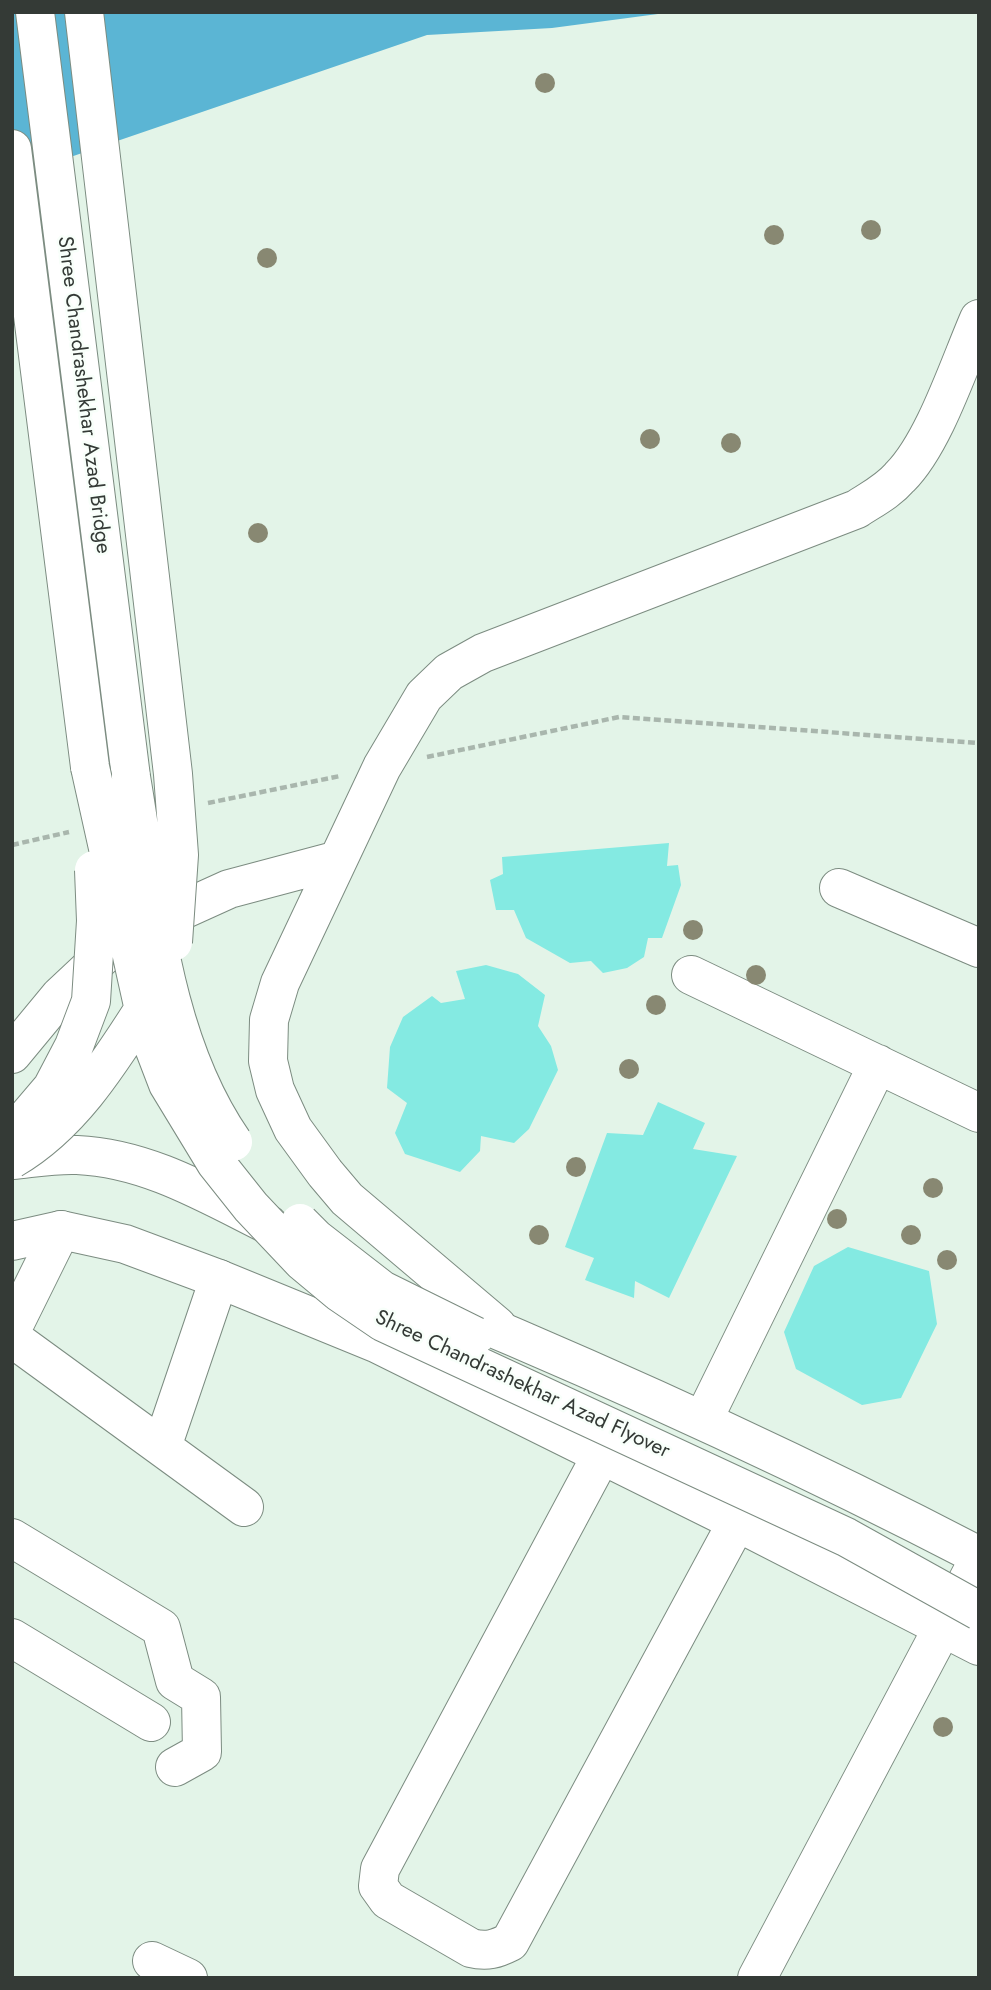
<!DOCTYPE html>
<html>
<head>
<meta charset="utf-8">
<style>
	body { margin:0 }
	#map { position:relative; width:991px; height:1990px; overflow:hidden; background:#e3f4e8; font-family:Jost,sans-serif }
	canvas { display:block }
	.frame { position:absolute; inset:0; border:14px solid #343a36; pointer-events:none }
</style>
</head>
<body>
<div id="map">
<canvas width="991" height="1990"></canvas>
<div class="frame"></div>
</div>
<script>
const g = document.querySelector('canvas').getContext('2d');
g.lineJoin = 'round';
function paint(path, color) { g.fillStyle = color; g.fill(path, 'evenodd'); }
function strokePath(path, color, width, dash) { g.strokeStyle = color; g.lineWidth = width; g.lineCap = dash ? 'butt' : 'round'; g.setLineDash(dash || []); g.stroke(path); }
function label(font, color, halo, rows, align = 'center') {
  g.font = font + ' Jost,sans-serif'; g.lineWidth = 5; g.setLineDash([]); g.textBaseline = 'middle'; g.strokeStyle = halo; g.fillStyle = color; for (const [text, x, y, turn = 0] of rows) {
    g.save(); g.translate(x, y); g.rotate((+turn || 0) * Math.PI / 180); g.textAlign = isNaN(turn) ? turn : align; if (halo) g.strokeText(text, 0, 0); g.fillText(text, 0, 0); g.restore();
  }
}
paint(new Path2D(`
	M12 12H673L552 28 427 35 12 177Z`), '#5bb5d4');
paint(new Path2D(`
	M669 843 667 866 678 865 681 885 662 938H648L644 957 627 968 603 973 591 961 570 963 526 938 514 910H496L490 880 503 874 502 857Z
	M486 965 518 974 545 995 538 1026 551 1046 558 1070 529 1129 514 1143 481 1136 480 1151 460 1172 405 1154 395 1133 407 1103 387 1088 390 1047 403 1017 432 996 441 1003 465 999 456 971Z
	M658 1102 705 1123 693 1149 737 1156 669 1298 635 1281 634 1298 585 1280 594 1258 565 1247 607 1133 643 1135Z
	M848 1247 929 1271 937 1324 901 1398 862 1405 796 1369 784 1332 814 1266Z`), '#84eae2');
const minor = new Path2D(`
	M839 888 979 948
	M691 975 979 1113
	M12 1054 60 996 123 937 229 889 338 860
	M497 1326 347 1199 325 1173 293 1129 275 1090 268 1061 269 1020 280 983 382 767 424 696 449 672 483 653 857 509C872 499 888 491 900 477 934 443 959 365 979 319
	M12 1329 61 1230
	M12 1338 244 1507
	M703 1420 878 1064
	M162 1447 219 1279
	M601 1456 380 1869 378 1886 388 1900 471 1948C487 1952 496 1949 510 1942L737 1522
	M12 1538 161 1628 175 1681 201 1697 202 1752 175 1767
	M12 1638 151 1722
	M152 1961 188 1978
	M757 1978 979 1559`);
const major = new Path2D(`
	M35 12 131 777
	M12 149 90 767
	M12 1160C33 1158 56 1154 77 1155 147 1158 207 1194 269 1225
	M12 1241 61 1230 125 1244 219 1279 378 1344 737 1522 979 1646
	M443 1307C625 1383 804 1465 979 1556`);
strokePath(minor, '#7c8c81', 40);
strokePath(major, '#7c8c81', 40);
strokePath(new Path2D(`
	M427 757 619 717 979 743
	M208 803 340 776
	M12 845 69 832`), '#a9b6ad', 4.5, [7, 3.5]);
strokePath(minor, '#fff', 38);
strokePath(major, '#fff', 38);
const majorBridge = new Path2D(`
	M84 12 173 774 179 855 173 942
	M90 767 150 1037 168 1084 216 1163 251 1207 303 1262 339 1292 383 1322 846 1537 979 1611
	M131 777C152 899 161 1038 233 1142
	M12 1135 52 1088 74 1046 91 1001 96 921 94 870
	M12 1159C74 1123 113 1057 151 998
	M300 1223 315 1238 382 1290 475 1336`);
strokePath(majorBridge, '#7c8c81', 40, []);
strokePath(majorBridge, '#fff', 38);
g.fillStyle = '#888872';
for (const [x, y] of [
	[545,83],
	[871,230],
	[774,235],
	[267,258],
	[650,439],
	[731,443],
	[258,533],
	[693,930],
	[756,975],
	[656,1005],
	[629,1069],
	[576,1167],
	[933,1188],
	[837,1219],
	[539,1235],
	[911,1235],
	[947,1260],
	[943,1727]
]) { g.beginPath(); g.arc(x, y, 10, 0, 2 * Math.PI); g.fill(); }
label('21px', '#343a36', '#f8fffa', [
	["Shree Chandrashekhar Azad Bridge",83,395,83],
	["Shree Chandrashekhar Azad Flyover",522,1385,25]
]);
</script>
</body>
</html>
